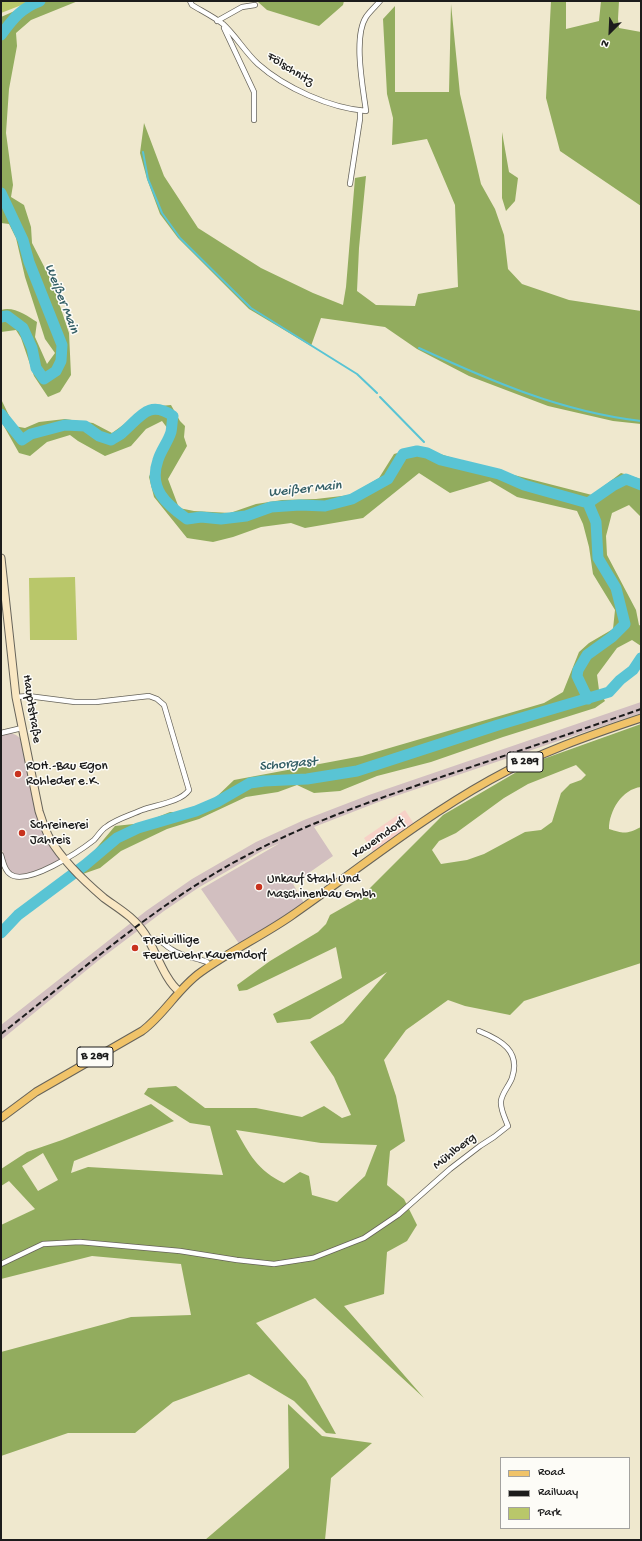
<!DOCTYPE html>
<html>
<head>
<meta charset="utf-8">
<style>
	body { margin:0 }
	#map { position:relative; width:642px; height:1541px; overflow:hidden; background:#efe8ce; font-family:"Gochi Hand",sans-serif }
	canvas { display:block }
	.frame { position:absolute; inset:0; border:2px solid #1c1c1c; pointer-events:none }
	.legend { position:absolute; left:500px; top:1457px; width:130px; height:72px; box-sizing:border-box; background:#fdfcf7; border:1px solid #a3a29f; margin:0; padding:5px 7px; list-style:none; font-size:12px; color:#1c1c1c }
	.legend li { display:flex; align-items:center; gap:8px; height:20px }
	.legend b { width:20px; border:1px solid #a3a29f }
	.north { position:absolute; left:590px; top:12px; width:40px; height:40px; -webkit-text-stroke:3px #fdfcf7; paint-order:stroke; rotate:204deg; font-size:11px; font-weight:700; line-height:16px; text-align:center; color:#1c1c1c }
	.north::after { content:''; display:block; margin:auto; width:14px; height:18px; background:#1c1c1c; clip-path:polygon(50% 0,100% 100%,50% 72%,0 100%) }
</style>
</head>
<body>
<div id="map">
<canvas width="642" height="1541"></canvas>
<div class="frame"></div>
<ul class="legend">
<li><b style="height:5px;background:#f0c369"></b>Road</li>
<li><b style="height:5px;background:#1c1c1c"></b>Railway</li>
<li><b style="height:11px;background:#b9c76a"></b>Park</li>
</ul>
<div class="north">N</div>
</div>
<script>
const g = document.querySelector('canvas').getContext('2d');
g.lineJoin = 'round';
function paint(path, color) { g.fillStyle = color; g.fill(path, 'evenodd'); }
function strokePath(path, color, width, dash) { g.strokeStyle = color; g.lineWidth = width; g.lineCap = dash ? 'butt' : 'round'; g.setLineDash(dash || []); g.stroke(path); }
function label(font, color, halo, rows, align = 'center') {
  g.font = font + ' "Gochi Hand",sans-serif'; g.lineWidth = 3; g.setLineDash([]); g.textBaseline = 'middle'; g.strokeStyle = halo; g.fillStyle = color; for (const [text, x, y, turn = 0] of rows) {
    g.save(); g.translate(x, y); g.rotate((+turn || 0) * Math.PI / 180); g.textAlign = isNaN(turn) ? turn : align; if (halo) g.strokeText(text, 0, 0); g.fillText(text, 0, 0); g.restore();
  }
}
paint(new Path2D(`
	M405 810 414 824 373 852 364 838Z`), '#f7d1c7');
paint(new Path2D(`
	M641 702V713L381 801 314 827 333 856 293 884 304 903 240 945 201 889 280 843 307 831 262 851 198 888 164 911 99 960 1 1040V1025L146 911 192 879 256 842 304 820 369 795Z
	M11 733 16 735 20 738 36 808 61 860 30 873 18 875 12 873 7 868 1 846V735Z`), '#d2bfc0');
paint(new Path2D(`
	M1 1H32L1 13Z
	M75 577 77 640H30L29 578Z`), '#b9c76a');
paint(new Path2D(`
	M37 1H78L31 20 16 33 17 46 9 89 6 133 13 185 11 197 24 205 31 227 32 243 52 282 69 333 71 375 60 392 48 397 34 376 21 338 16 330 1 332V310C14 306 27 316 37 322L35 337 47 364 55 353 45 339 25 277 16 238 9 224 1 223V17Z
	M258 1H344L343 5 319 26 267 10 258 2Z
	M551 1H566V29L599 21 601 1H619L618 19 619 28 641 32V206L560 151 546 98Z
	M451 4 460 94 481 184 495 209 504 235 508 269 522 284 569 300 641 311V424L613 421 548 406 469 376 417 349 385 327 321 318 311 346 249 309 178 238 160 214 147 179 140 153 144 123 164 176 198 228 261 268 313 293 343 305 346 287 355 178 366 176 359 248 357 291 376 305 415 306 418 294 458 287 455 205 427 139 392 145 393 118 387 94 383 19 395 6V92H449Z
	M502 132 509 172 518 178 515 201 506 211 502 198Z
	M1 399 14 426 25 428 39 422 65 419 93 423 112 433 148 407 171 405 180 421 185 426 184 437 187 446 168 479 179 508 194 511 230 513 256 504 282 500 316 499 350 495 379 478 394 454 418 447 475 465 592 495 621 473 641 479V517L629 505 612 513 606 536 607 555 636 610 639 625 641 626V646L632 640 617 648 597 675 599 690 605 701 595 708 503 737 431 762 377 776 340 791 314 793 297 785 278 792 246 797 199 819 167 829 121 851 100 868 80 875 74 868 83 864 115 826 143 823 170 812H183L212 801 234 780 362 756 544 703 563 692 579 652 589 643 613 629 615 610 593 574 589 547 583 524 577 511 517 497 490 481 450 493 419 473 363 518 305 528 291 523 261 527 233 537 213 542 187 538 154 497 149 477 168 429 162 421 146 429 131 446 105 456 78 441 70 435 47 442 30 456 19 453 1 421Z
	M641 724V787C622 789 609 811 609 829 624 834 627 834 641 827V963L524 1001 510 1015 465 1006 448 1000 406 1030 384 1060 396 1096 405 1141 390 1151 387 1185 404 1199 417 1225 407 1241 387 1252 384 1294 344 1306 424 1398 315 1298 256 1323 306 1380 336 1434 326 1433 294 1401 249 1374 173 1402 135 1433H68L1 1456V1352L131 1317 191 1315 181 1264 92 1256 1 1279V1225L35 1209 9 1181 1 1186V1169L27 1152 62 1140 151 1104 174 1121 74 1161 71 1173 88 1167 223 1175 210 1126 190 1123 144 1094 148 1088 176 1086 205 1108H256L302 1117 324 1106 342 1118 351 1115 334 1077 310 1042 343 1023 387 972 310 1019 277 1023 273 1014 342 978 336 947 247 990 239 991 237 985 270 961 318 932 326 924 330 915 360 898 443 815 532 763ZM576 765 586 775 581 780 570 784 561 793 552 822 541 830 525 832 484 854 467 860 441 864 432 850 439 841 456 833 504 798 528 784ZM236 1130 321 1143 377 1145 365 1176 337 1202 312 1195 309 1176 300 1172 284 1183C258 1171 249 1154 236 1130ZM43 1153 58 1180 38 1191 22 1166Z
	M288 1404 322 1436 372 1443 331 1478 325 1540H205L289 1468Z`), '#92ac5e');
strokePath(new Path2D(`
	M143 152 148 179 162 213 180 238 251 308 357 374 377 393
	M419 348C491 381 562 412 641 421
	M380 397 424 442`), '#59c4d4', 2);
strokePath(new Path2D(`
	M1 35C13 19 21 8 40 1
	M1 193 23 240 29 262 62 345 61 361 56 371 44 379 36 368 32 348 23 328 7 316 1 317
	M1 414 22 440 31 434 65 425 85 426 99 436 111 440C115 437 119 436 122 433 140 418 148 399 173 416 172 421 172 427 171 432 168 442 161 450 158 460 148 489 166 504 187 519L201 517 221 519 246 516 271 507 300 505 325 506 352 499 388 479 403 454 417 451 427 453 441 460 499 474 524 485 588 503 614 485 626 479 641 485
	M588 699 577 676 578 670 587 655 612 637 625 624 616 588 598 558 596 522 588 503
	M1 933 18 915 85 865 117 838 138 828 196 811 217 802 250 783 264 781 307 779 357 771 498 725 609 692 620 680 633 670 641 658`), '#59c4d4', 11);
const minor = new Path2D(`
	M190 1 192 5C202 11 214 17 223 24 236 36 245 52 258 64 285 88 330 108 366 111 363 88 353 37 366 17 370 11 376 6 380 1
	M217 21 242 7 255 5
	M224 28 254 92V120
	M350 184 360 119V111
	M1 733 22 728
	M1 855C3 861 4 870 10 874 26 887 80 851 94 840 98 836 101 830 106 827 116 819 131 815 142 810 155 805 181 802 189 790L164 705 157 699 149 696 96 702H75L28 696 16 697
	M149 940C161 937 162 944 171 949 182 957 195 957 207 962L210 966
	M1 1264 43 1244 80 1242 180 1251 237 1260 274 1264 313 1258 364 1238 398 1215 450 1169 480 1146 494 1137 508 1126C505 1118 500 1109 501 1101 502 1093 509 1086 512 1078 521 1051 501 1040 479 1031`);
const secondary = new Path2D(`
	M1 558 16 697 39 811C42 820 45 830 50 839 63 861 84 881 104 898 119 909 134 917 145 934 155 949 165 981 179 991`);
const primary = new Path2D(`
	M1 1118 36 1092 142 1031C165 1014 178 988 201 972 230 951 262 936 291 916 357 870 420 819 490 780 538 753 590 735 641 718`);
strokePath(minor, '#66635a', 6);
strokePath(secondary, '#66635a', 9);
strokePath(primary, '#66635a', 9);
strokePath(minor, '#fff', 4.5);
strokePath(secondary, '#f9e7c3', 7);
strokePath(primary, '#f0c369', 7);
strokePath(new Path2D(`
	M1 1034C79 973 154 905 242 858 306 823 375 800 444 776 510 754 575 732 641 709`), '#1c1c1c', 2, [6, 3]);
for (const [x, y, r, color] of [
	[18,774,4,"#c8321e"],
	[22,833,4,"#c8321e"],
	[259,887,4,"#c8321e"],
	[135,948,4,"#c8321e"]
]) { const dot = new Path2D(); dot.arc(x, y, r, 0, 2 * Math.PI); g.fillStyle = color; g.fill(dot); strokePath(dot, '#fdfcf7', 1.5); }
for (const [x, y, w] of [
	[525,762,36],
	[95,1057,36]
]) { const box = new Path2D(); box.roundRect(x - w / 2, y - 10, w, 20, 3); g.fillStyle = '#fdfcf7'; g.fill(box); strokePath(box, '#1c1c1c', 1); }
label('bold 12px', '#1c1c1c', null, [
	["B 289",525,762],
	["B 289",95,1057]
]);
label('13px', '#1c1c1c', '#fdfcf7', [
	["Fölschnitz",290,70,32],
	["Hauptstraße",31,709,81],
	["Kauerndorf",379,839,-35],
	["Mühlberg",455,1152,-38]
]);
label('13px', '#1c1c1c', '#fdfcf7', [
	["ROH.-Bau Egon",26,767],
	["Rohleder e.K.",26,782],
	["Schreinerei",30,826],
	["Jahreis",30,841],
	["Unkauf Stahl Und",267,880],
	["Maschinenbau Gmbh",267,895],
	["Freiwillige",143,941],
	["Feuerwehr Kauerndorf",143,956]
], 'left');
label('italic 14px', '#345f66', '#fdfcf7', [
	["Weißer Main",61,299,69],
	["Weißer Main",305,490,-6],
	["Schorgast",288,765,-5]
]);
</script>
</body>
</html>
